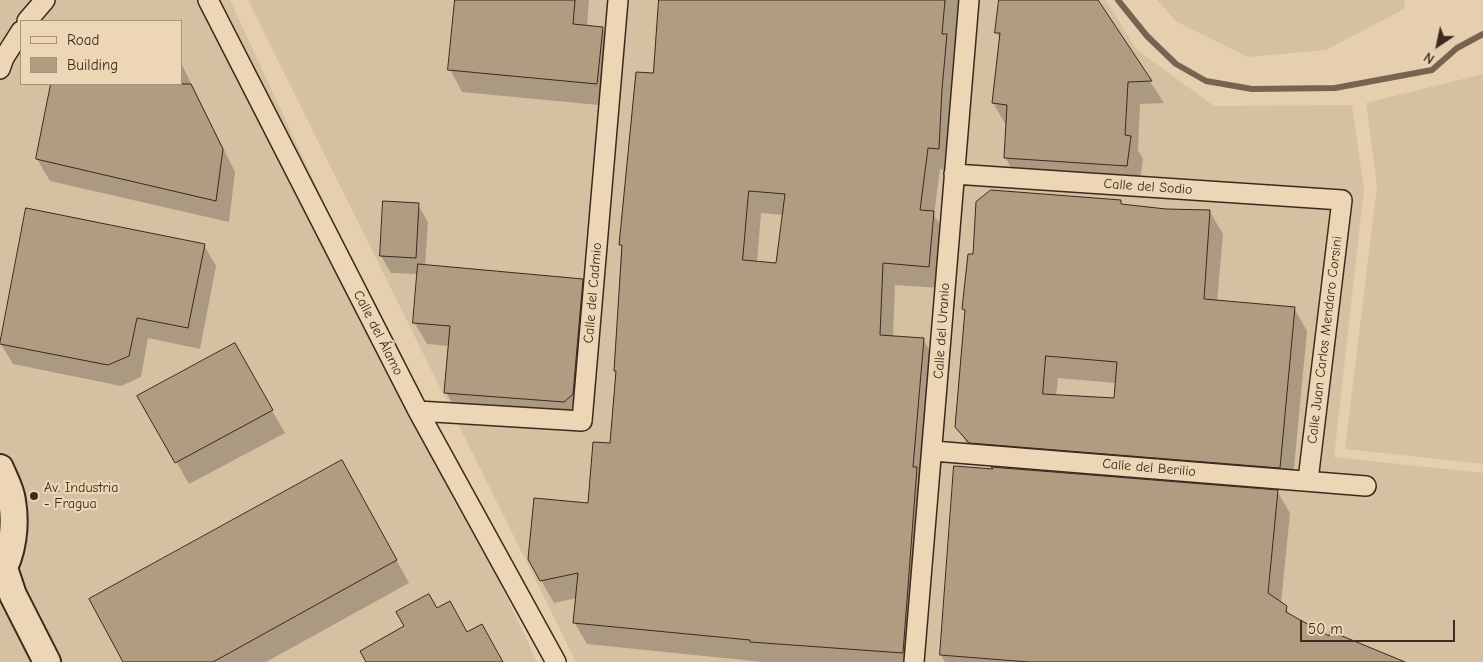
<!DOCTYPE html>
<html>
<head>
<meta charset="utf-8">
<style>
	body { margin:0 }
	#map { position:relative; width:1483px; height:662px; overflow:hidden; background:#e6cfaf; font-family:"Comic Neue",sans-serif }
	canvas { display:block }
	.legend { position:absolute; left:20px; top:20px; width:162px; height:65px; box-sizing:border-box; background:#edd6b5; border:1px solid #a69179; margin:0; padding:6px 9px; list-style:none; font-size:15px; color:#3b2a1e }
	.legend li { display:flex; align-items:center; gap:10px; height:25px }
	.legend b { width:25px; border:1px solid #a69179 }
	.north { position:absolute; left:1413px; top:20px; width:50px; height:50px; -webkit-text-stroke:4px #edd6b5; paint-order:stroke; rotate:214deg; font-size:14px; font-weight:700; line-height:20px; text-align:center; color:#3b2a1e }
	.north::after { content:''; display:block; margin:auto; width:18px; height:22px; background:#3b2a1e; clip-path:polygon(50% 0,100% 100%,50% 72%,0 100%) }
	.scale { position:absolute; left:1300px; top:620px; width:155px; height:22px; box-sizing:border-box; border:2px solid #3b2a1e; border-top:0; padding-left:6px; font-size:15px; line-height:18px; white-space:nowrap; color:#3b2a1e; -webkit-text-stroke:4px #edd6b5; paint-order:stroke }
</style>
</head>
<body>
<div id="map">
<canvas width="1483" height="662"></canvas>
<ul class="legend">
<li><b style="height:6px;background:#edd6b5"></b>Road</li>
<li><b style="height:14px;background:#b19c82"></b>Building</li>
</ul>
<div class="north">N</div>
<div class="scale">50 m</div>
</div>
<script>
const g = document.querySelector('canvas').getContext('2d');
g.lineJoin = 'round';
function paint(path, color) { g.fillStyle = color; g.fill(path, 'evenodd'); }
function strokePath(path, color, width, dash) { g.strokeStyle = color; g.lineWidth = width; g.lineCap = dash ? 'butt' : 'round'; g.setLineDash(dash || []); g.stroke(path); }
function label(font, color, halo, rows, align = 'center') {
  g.font = font + ' "Comic Neue",sans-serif'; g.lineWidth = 4.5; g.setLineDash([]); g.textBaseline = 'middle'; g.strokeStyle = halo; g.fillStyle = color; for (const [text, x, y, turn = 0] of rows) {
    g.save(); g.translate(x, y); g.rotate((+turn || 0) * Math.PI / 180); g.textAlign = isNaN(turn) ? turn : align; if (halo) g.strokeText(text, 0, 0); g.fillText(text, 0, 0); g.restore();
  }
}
paint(new Path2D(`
	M0 0H230L537 662H0ZM21 21H181V84H21Z
	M248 0H1106L1136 49 1214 106 1352 105 1364 189 1334 457 1483 473V662H576Z
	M1157 0H1405L1404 9 1326 50 1248 57 1177 22Z
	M1483 74V464L1345 449 1377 186 1366 103Z`), '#d6c0a2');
paint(new Path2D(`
	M455 0H589L587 26 602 28 615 50 609 106 462 92 450 69Z
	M660 0H959L955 50 959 57 951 171 940 169 934 215 946 234 941 288 895 285 893 337 923 339 936 361 916 662H763L587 644 574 622 577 598 554 603 529 559 590 504 611 445 617 375 615 371 624 193 654 75ZM761 213 784 215 777 264 757 263Z
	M1001 0H1097L1164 103 1140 104 1138 150 1143 159 1139 188 1018 180 1005 157 1006 125 993 103 1000 39 996 32Z
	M181 63 235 172 229 222 50 181 37 159 53 84H181Z
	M1120 201 1123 205 1166 211 1210 212 1223 234 1217 302 1294 308 1307 331 1292 489 983 465 970 449 957 426 966 313 963 309 974 255ZM1058 378 1116 383 1115 399 1056 396Z
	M418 205 428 222 425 266 582 280 595 303 585 416 458 414 446 392 449 346 427 344 414 322 418 274 391 273 381 256Z
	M204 245 216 266 200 349 148 338 141 377 121 386 13 364 0 343Z
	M234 345 285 433 189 484 139 397Z
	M354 483 409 583 266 662H125Z
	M1277 491 1290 513 1281 603 1291 616 1330 638 1403 662H945L941 655Z`), '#0003');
strokePath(new Path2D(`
	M1118 0 1147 36 1176 64 1206 81 1252 89 1335 88 1432 70 1457 48 1483 34`), '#766350', 6);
const building = new Path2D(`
	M455 0H575L573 24 603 27 597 84 448 70Z
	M659 0H945L942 34H947L942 89 939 149 928 148 920 210 934 211 929 267 883 263 880 335 924 338 913 467H917L903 653 750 642V640L573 623 578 573 540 581 528 559 534 498 588 503 593 442 610 443 616 371H614L622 245H619L636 72 653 73ZM749 191 785 194 776 263 743 260Z
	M999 0H1098L1152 81 1128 82 1125 135 1131 136 1127 166 1004 158 1007 105 992 103 1000 33H995Z
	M51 84H191L223 149 216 201 36 159Z
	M991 190 1121 200V204L1166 209 1210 210 1204 299 1295 307 1280 468 969 443 955 427 965 310 962 309 968 254H973L976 202ZM1046 356 1117 362 1114 398 1043 394Z
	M383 201 419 203 416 258 380 256Z
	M26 208 205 244 188 328 137 318 129 356 108 365 0 344Z
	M418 264 583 279 573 394 564 402 444 393 450 326 413 323Z
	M235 343 273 410 175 463 137 396Z
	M342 460 397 560 213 662H123L89 599Z
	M954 466 993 469 991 467 1278 490 1268 593 1287 606 1286 612 1329 636 1330 631 1405 662H1029L940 655Z
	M429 594 437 608 450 601 467 632 482 624 503 662H366L360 651 404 626 396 612Z`);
paint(building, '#b19c82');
strokePath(building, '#3b2a1e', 1);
const street = new Path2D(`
	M208 0 418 411 556 662
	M27 21 45 0
	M0 69 4 58 21 31
	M954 174 1342 200 1308 480
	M418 411 582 421 618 0
	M933 451 1366 486
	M914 662 969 0`);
const secondary = new Path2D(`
	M0 468C4 478 11 490 12 501 16 524 13 555 0 574
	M4 568 13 595 47 662`);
strokePath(street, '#3b2a1e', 22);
strokePath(secondary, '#3b2a1e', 30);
strokePath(street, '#edd6b5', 19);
strokePath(secondary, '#edd6b5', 26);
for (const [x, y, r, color] of [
	[34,496,5,"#3b2a1e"]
]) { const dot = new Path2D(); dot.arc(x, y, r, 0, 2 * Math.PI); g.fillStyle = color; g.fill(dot); strokePath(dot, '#edd6b5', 2); }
label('14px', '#3b2a1e', '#edd6b5', [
	["Calle del Sodio",1148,187,4],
	["Calle del Cadmio",593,293,-85],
	["Calle del Uranio",942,331,-86],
	["Calle del Álamo",378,333,63],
	["Calle Juan Carlos Mendaro Corsini",1325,340,-83],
	["Calle del Berilio",1149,468,5]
]);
label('14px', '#3b2a1e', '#edd6b5', [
	["Av. Industria",44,488],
	["- Fragua",44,504]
], 'left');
</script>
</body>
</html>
